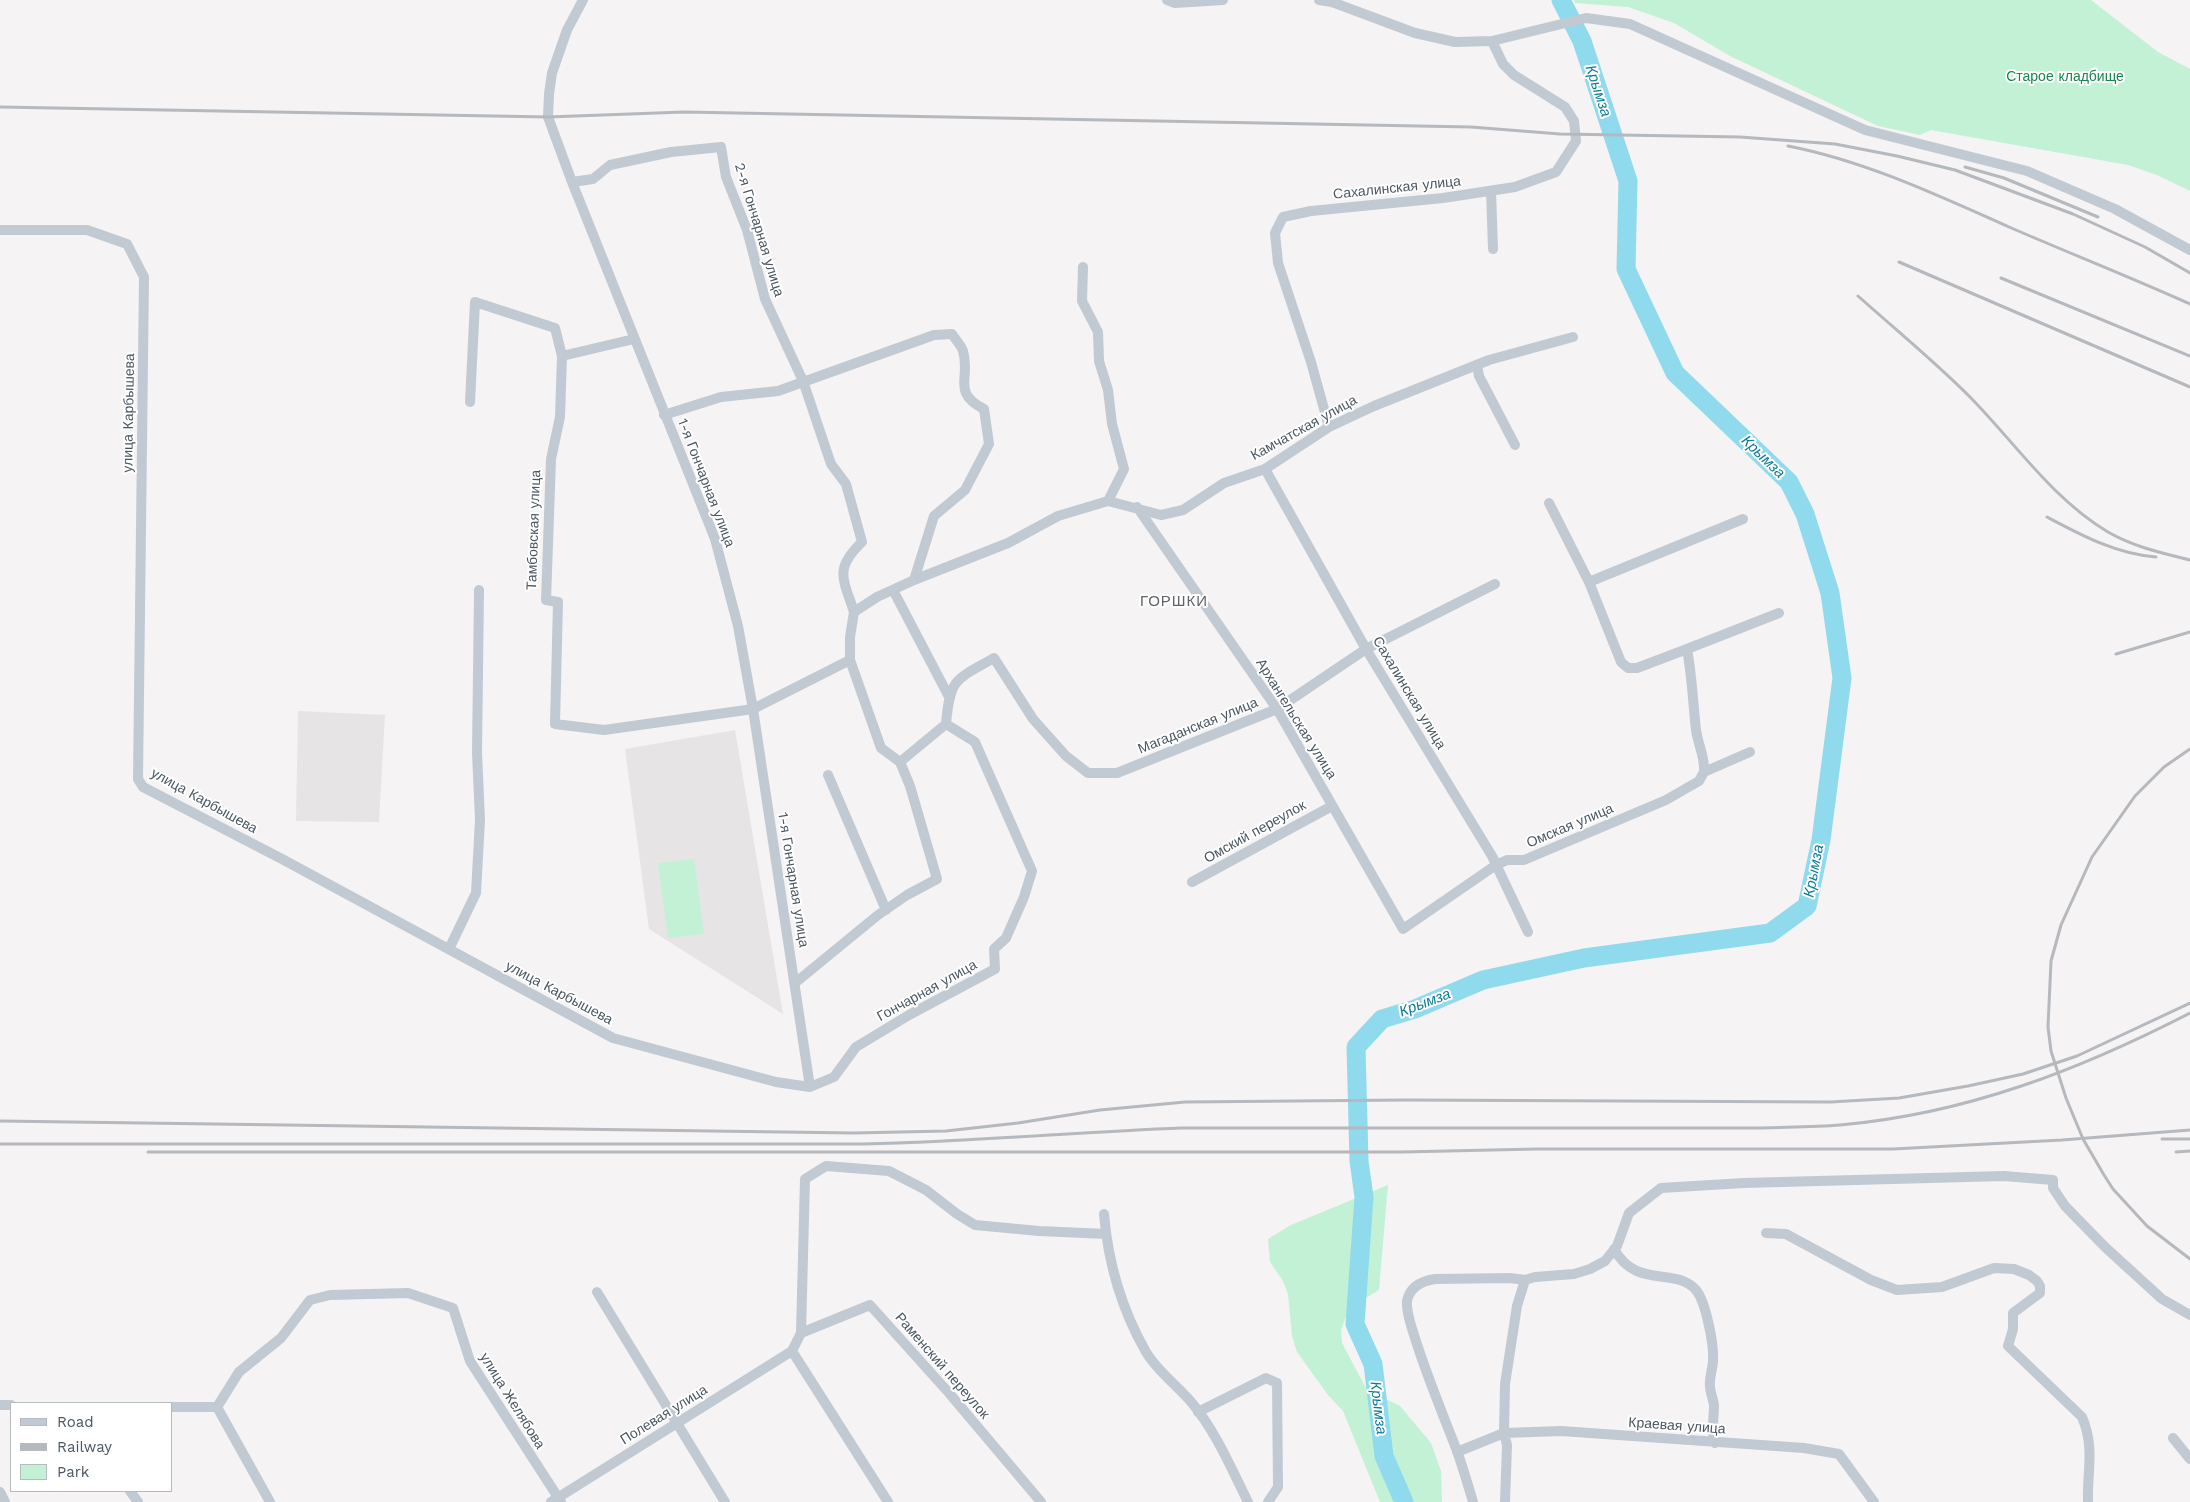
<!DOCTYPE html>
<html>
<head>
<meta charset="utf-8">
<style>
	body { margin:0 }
	#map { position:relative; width:2190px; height:1502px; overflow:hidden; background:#f5f3f3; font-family:"Work Sans",sans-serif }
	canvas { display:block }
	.legend { position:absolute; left:10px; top:1402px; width:162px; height:90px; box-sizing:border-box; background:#fff; border:1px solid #b7bbc0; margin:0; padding:6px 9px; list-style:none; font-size:15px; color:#4a5661 }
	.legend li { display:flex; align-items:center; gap:10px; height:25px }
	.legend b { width:25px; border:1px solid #b7bbc0 }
</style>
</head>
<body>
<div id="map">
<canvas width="2190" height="1502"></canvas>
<ul class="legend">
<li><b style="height:6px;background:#c1cad2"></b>Road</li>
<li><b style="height:6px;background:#b5b8bd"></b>Railway</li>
<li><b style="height:14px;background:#c3f1d5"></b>Park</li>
</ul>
</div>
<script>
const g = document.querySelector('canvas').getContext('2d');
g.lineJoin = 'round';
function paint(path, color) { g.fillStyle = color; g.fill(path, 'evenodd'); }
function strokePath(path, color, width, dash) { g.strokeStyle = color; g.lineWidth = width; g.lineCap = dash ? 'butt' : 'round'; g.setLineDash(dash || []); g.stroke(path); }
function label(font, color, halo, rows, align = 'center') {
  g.font = font + ' "Work Sans",sans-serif'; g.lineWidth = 4; g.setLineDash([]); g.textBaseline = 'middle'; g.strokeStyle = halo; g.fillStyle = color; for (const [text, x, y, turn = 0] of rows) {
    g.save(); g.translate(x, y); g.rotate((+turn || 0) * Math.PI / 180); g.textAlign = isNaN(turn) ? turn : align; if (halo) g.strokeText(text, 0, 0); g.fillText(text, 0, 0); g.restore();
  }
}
paint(new Path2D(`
	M298 711 385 715 379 822 296 821Z
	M735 730 783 1014 649 929 625 749Z`), '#e6e4e5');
paint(new Path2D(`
	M1574 0H2091L2158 52 2190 69V191L2157 175 2128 165 1931 130 1920 135 1878 126 1730 56 1674 23 1628 7 1575 3Z
	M694 859 704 934 668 938 658 863Z
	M1388 1185 1379 1290 1349 1308 1341 1330 1342 1343 1367 1390 1400 1406 1431 1443 1441 1471 1442 1502H1380L1343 1411 1328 1395 1297 1352 1292 1336 1288 1294 1283 1281 1270 1262 1268 1239 1291 1225Z`), '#c3f1d5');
strokePath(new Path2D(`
	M1404 1502 1384 1456 1373 1364 1355 1324 1364 1197 1359 1161 1356 1047 1382 1019 1415 1009 1483 980 1584 958 1770 933 1807 906 1821 840 1842 678 1830 593 1805 514 1789 482 1675 373 1626 269 1628 181 1582 41 1561 0`), '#90daee', 19);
strokePath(new Path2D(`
	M583 0 567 30 552 73 549 94 548 117 572 182 715 539 738 626 753 709 810 1087
	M1167 0 1175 3 1223 0
	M1319 0 1332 2 1415 33 1455 42 1492 41 1586 18 1630 24 1865 130 2027 171 2115 209 2190 250
	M572 182 593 179 610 165 671 152 721 147 726 177 747 230 765 299 803 381 831 464 846 484 862 542C834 569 843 578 854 612
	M1491 191 1493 249
	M0 230H87L127 244 144 277 138 779 143 787 282 859 613 1038 776 1082 810 1087
	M1083 267 1082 301 1098 332 1099 361 1108 390 1112 424 1124 469 1108 501
	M562 356 634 339
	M1477 365 1479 376 1515 445
	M470 402 475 302 555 328 562 356 560 417 551 459 546 600 558 602 555 724 604 730 753 709 850 660
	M664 415 721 397 778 391 934 335 952 334C955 339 961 345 963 351 971 378 951 392 984 409L989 444 965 490 934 516 914 580
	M1329 427 1311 362 1278 263 1275 233 1283 217 1311 211 1443 198 1515 187 1556 172 1576 141 1574 121 1565 107 1514 75 1503 64 1492 41
	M1265 469 1366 649 1492 856 1528 932
	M1549 503 1589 582 1621 662 1628 668H1637L1687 649C1692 676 1693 703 1696 730 1698 745 1705 756 1704 772
	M1137 507 1277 709 1403 929 1496 865 1507 860H1524L1666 800 1699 781 1704 772 1750 752
	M1589 582 1743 519
	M893 590 948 695
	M1687 649 1779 613
	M946 724C950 678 955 680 994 658L1033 719 1066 756 1088 773H1117L1277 709 1366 649 1495 584
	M900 762 946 724
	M828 775 886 910
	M1192 882 1332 806
	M449 949 476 893 480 820 477 753 479 590
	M795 983 878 915 907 895 937 879 910 786 900 762 881 748 850 660V637L854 612 877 597 914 580 1008 543 1058 516 1108 501 1161 515 1183 510 1224 483 1265 469 1329 427 1374 406 1489 360 1573 337
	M810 1087 834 1077 856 1047 909 1015 995 969 994 949 1006 938 1024 897 1032 871 975 742 946 724
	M1104 1214C1108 1262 1122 1310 1146 1352 1157 1371 1178 1386 1192 1403 1216 1432 1231 1468 1248 1502
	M1766 1233 1786 1234 1871 1280 1897 1290 1942 1287 1994 1268 2014 1269 2029 1275 2037 1281 2040 1286V1293L2013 1313V1329L2008 1346 2082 1417C2095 1447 2087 1471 2088 1502
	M1614 1249C1637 1290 1674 1266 1696 1290 1706 1302 1714 1345 1713 1360 1713 1369 1709 1377 1710 1386 1710 1392 1713 1399 1714 1405 1714 1418 1711 1430 1715 1443
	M597 1292 725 1502
	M801 1333 870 1305 949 1393 1041 1502
	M792 1351 801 1333 805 1179 826 1166 889 1171 926 1190 957 1214 975 1225 1039 1231 1106 1234
	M792 1351 888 1502
	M0 1405H11
	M171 1407H217L239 1372 281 1338 310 1300 330 1295 408 1293 453 1308 470 1361 561 1502
	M217 1407 270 1502
	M1198 1412 1266 1378 1277 1383 1278 1487 1268 1502
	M2173 1438 2190 1459
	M1457 1452 1504 1433 1561 1431 1804 1448 1839 1454 1874 1502
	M130 1491 138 1502
	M0 1492 5 1502
	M551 1502 792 1351
	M1473 1502C1468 1485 1463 1468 1457 1451 1442 1412 1426 1374 1414 1335 1411 1325 1406 1312 1407 1301 1410 1286 1422 1281 1435 1279L1510 1278 1525 1280 1535 1277 1574 1274 1590 1269 1605 1261 1617 1246 1629 1213 1661 1188 1744 1183 2004 1176 2053 1180V1188L2065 1206 2105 1247 2162 1299 2190 1315
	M1505 1502 1507 1445 1504 1433 1505 1384 1517 1306 1525 1280`), '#c1cad2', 10);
strokePath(new Path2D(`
	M0 107 548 117 684 112 1471 127 1560 134 1740 137 1835 144 1897 156 1955 170 2073 214 2145 247 2190 273
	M1788 146C1865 161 1937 195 2009 227 2069 253 2130 277 2190 304
	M1965 167 2004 178 2098 217
	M1899 262 2190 387
	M2001 278 2190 356
	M1858 296C1895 329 1933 360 1968 395 2013 440 2052 499 2108 532 2134 547 2162 553 2190 560
	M2047 517C2081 535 2116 554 2156 557
	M2116 654 2190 632
	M2190 749 2164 767 2135 796 2092 857 2061 925 2051 961 2048 1027 2051 1051 2066 1098 2083 1139 2104 1175 2113 1189 2147 1226 2190 1259
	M0 1121 854 1133 946 1131 1018 1123 1100 1110 1185 1102 1406 1100 1831 1102 1899 1098 1968 1086 2023 1074 2077 1056 2190 1003
	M2162 1139H2190
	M0 1144H864C970 1142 1076 1132 1182 1128H1760C1787 1127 1814 1127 1840 1125 1966 1114 2079 1070 2190 1013
	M148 1152H1402L1537 1149H1893L2062 1140 2190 1130
	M2176 1152 2190 1151`), '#b5b8bd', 3);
label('14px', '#17864f', '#fff', [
	["Старое кладбище",2065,77]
]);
label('14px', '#4a5661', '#fff', [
	["Сахалинская улица",1397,188,-6],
	["2-я Гончарная улица",759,230,73],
	["улица Карбышева",129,413,-89],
	["Камчатская улица",1304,428,-29],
	["1-я Гончарная улица",706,483,69],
	["Тамбовская улица",534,530,-88],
	["Сахалинская улица",1409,693,59],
	["Архангельская улица",1296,719,58],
	["Магаданская улица",1198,726,-22],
	["улица Карбышева",204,801,29],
	["Омская улица",1570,826,-23],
	["Омский переулок",1255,832,-29],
	["1-я Гончарная улица",793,880,81],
	["Гончарная улица",927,991,-29],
	["улица Карбышева",559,993,28],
	["Раменский переулок",942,1366,49],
	["улица Желябова",512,1401,58],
	["Полевая улица",664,1415,-32],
	["Краевая улица",1677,1426,4]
]);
label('italic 15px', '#0c7c9b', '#fff', [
	["Крымза",1598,91,72],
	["Крымза",1763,457,44],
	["Крымза",1814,871,-79],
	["Крымза",1425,1003,-21],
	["Крымза",1378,1408,83]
]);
g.letterSpacing = '1px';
label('15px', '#5f6368', '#fff', [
	["ГОРШКИ",1174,602]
]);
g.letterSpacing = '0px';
</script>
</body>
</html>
